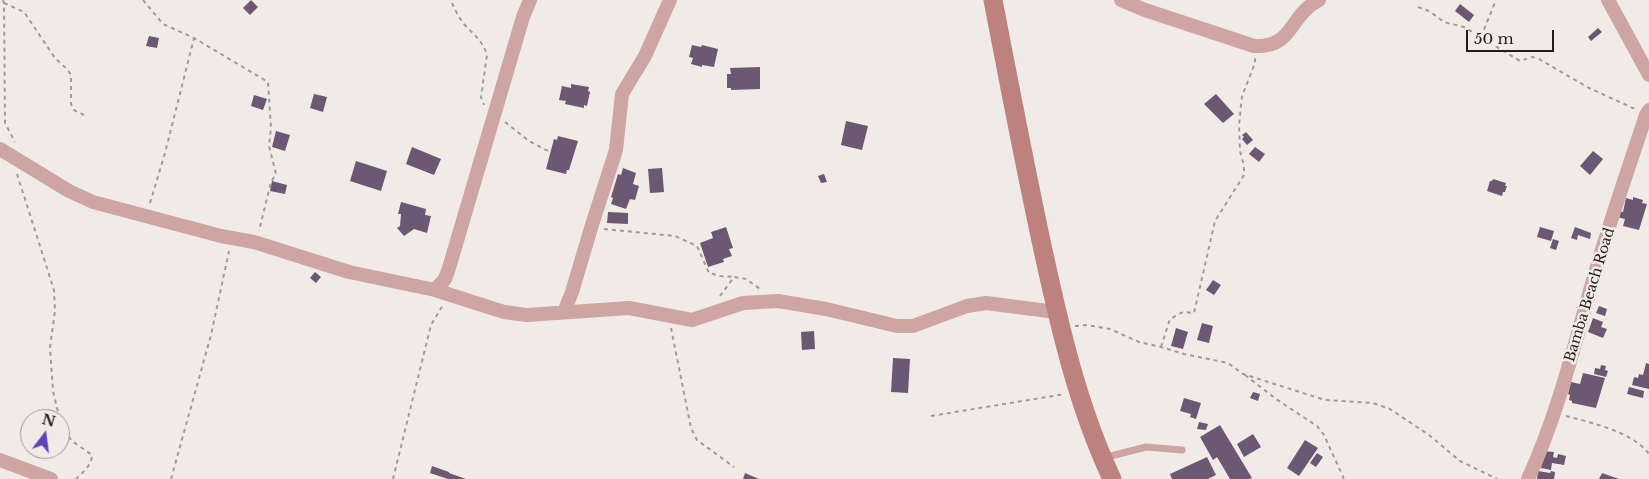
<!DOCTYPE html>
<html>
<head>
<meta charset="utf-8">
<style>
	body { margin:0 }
	#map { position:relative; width:1649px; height:479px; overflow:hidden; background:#f1ebe7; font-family:"Libre Baskerville",serif }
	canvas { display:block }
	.north { position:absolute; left:20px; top:409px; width:50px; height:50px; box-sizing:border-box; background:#f1ebe7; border:1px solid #9e9996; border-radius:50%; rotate:15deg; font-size:14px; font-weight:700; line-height:20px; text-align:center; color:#211e1d }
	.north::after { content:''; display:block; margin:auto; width:18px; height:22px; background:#6242ba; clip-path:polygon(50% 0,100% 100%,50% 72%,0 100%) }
	.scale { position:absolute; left:1466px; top:30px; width:88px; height:22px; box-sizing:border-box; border:2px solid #211e1d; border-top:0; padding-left:6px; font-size:15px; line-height:18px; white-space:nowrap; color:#211e1d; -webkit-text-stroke:4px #f1ebe7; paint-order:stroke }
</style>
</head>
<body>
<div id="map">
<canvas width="1649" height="479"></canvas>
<div class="north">N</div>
<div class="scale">50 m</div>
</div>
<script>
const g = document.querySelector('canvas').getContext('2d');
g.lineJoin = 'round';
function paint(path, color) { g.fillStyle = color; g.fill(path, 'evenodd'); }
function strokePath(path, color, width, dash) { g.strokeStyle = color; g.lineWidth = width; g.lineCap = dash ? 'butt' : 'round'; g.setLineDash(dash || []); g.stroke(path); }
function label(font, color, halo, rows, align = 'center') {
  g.font = font + ' "Libre Baskerville",serif'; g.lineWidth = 5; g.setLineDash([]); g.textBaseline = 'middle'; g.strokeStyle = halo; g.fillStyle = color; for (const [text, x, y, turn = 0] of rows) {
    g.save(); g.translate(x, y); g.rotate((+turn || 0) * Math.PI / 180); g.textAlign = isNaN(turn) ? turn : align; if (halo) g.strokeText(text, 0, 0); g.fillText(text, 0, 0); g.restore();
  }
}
paint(new Path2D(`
	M251 0 258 7 250 15 243 8Z
	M1460 4 1474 15 1469 22 1455 11Z
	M1598 28 1602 32 1591 41 1588 37Z
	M149 36 159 38 157 48 146 46Z
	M692 45 701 47 702 45 718 49 714 67 702 65V67L691 64 693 58 689 57Z
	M760 67V89L731 90V88H727V74H731L730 68Z
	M571 84 589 87 588 91 590 92 587 106 584 105V108L565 104 566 101 559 100 562 86 571 88Z
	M314 94 327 97 323 112 310 108Z
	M1216 94 1234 114 1223 123 1204 104Z
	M254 95 267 99 263 110 251 106Z
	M846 121 868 126 862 150 841 145Z
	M276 131 290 135 285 151 272 147Z
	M1246 132 1253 140 1247 145 1242 139 1244 137 1242 135Z
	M558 136 578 141 569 170H567L566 174 546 169 554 139 557 140Z
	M412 147 441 159 434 175 406 164Z
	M1255 147 1265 154 1259 162 1249 154Z
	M1593 151 1603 159 1590 175 1580 166Z
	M356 161 387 171 381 191 350 181Z
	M623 168 636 173 633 184 639 186 635 200 630 199 626 209 611 204 613 198 611 197 618 174 621 175Z
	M662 168 664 192 650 193 648 169Z
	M824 174 827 182 821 183 818 176Z
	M1493 179 1506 183 1505 186H1507L1505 192H1503L1502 196 1487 191 1490 181H1492Z
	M272 181 287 185 285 194 270 191Z
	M1633 197 1643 200 1642 203 1647 204 1639 230 1623 226 1625 219 1617 217 1619 211 1623 212 1626 198 1633 200Z
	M401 202 426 209 425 215 431 216 427 233 414 229 404 236 397 228 400 226 401 214H398Z
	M608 212 628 213V224L607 223Z
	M726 227 733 248 729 249 732 256 723 259 724 262 708 267 700 243 713 238 711 232Z
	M1540 227 1554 231 1551 241 1537 237Z
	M1575 227 1591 233 1590 239 1578 235 1577 240 1571 238Z
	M1553 239 1559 241 1556 250 1550 248Z
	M315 272 321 277 316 283 310 278Z
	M1213 280 1221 285 1214 295 1206 290Z
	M1599 306 1607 309 1605 316 1596 313Z
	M1593 318 1603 322 1601 327 1607 329 1603 338 1588 332Z
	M1202 323 1213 326 1209 343 1197 340Z
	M1176 328 1188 332 1183 349 1171 346Z
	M814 331 815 349 802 350 801 332Z
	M893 358 910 359 908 393 891 392Z
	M1646 363 1649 364V389L1632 385 1634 377 1638 378 1639 374 1643 375Z
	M1601 365 1606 366 1605 370 1608 371 1606 377 1594 374 1595 368 1600 369Z
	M1583 373 1605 378 1596 408 1572 403V401L1569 400 1570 395 1568 394 1571 382 1580 384Z
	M1629 387 1644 391 1643 398 1627 394Z
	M1253 392 1260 394 1258 401 1250 398Z
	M1184 398 1201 403 1196 419 1190 417 1191 414 1180 411Z
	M1199 422 1208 424 1206 430 1197 429Z
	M1220 425 1252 478 1249 479H1230L1217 457 1213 460 1200 437Z
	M1253 434 1261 447 1244 457 1237 444Z
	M1305 440 1318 448 1299 476 1287 468Z
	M1544 451 1554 452 1553 457 1557 458 1558 454 1566 456 1564 465 1552 463 1551 470 1541 468Z
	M1317 453 1323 457 1316 467 1310 463Z
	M1207 457 1216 475 1208 479H1172L1170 474Z
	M432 466 449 472V473L466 479H448L430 473Z
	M1538 471 1550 473 1551 471 1555 472 1554 479H1537Z
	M745 473 759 479H743Z
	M1602 473 1619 479H1599Z`), '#6c5872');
strokePath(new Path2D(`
	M3 0 4 3 5 123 15 142
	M143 0 163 24 194 38 268 82 271 128 269 146 276 174 271 182 259 231
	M4 3 24 12 55 58 67 69 71 75V104L74 110 84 115
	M452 3C455 10 459 18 464 24 473 34 483 41 487 55L481 97 484 105
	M1418 7 1429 11 1444 22 1464 27 1520 61 1532 57 1539 59 1589 88 1635 109
	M1481 37 1496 0
	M505 122 529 141 550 152
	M17 174 54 290 55 311 50 347 53 391 59 416 63 429 72 441 92 455C92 465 83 472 76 479
	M150 203 165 153 194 38
	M604 229 675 236 697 246 709 273 720 276 734 277
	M720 296 734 277 746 279 760 289
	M1075 326 1087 325 1110 329 1139 342 1161 347 1184 354 1228 363 1243 374 1325 400 1373 403 1390 409 1429 435 1460 461 1497 479
	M671 328 691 428 697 440 734 467
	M1161 347 1170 319 1183 312 1194 313 1215 221 1244 175V166L1240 151 1239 125 1242 96 1255 63V58
	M1245 375 1276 399 1317 426 1324 435 1344 479
	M931 416 1065 394
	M1566 416C1592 423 1633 432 1649 454
	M171 479 211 335 229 251
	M393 479 431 325 443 305`), '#9f9b98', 2, [4, 4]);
strokePath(new Path2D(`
	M1103 458 1146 447 1182 450`), '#cea5a3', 7);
strokePath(new Path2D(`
	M1121 0 1145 10 1254 46C1294 48 1288 16 1319 0
	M1608 0 1649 75
	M0 149 69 191 93 202 221 236 254 242 349 272 435 290 504 312 527 315 629 308 692 320 743 303 778 301 826 309 897 326H913L967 306 986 303 1056 312
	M435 290 445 279 449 268 523 17 530 0
	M564 312 572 292 591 228 616 150 622 94 645 56 670 0
	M0 460 51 479
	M1528 479C1559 412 1575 341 1596 270 1611 218 1629 167 1646 115L1649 110`), '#cea5a3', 14);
strokePath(new Path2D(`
	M993 0C1009 83 1025 167 1043 250 1060 328 1078 407 1112 479`), '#bd8280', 19);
label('14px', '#211e1d', '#f1ebe7', [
	["Bamba Beach Road",1590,295,-73]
]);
</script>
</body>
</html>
